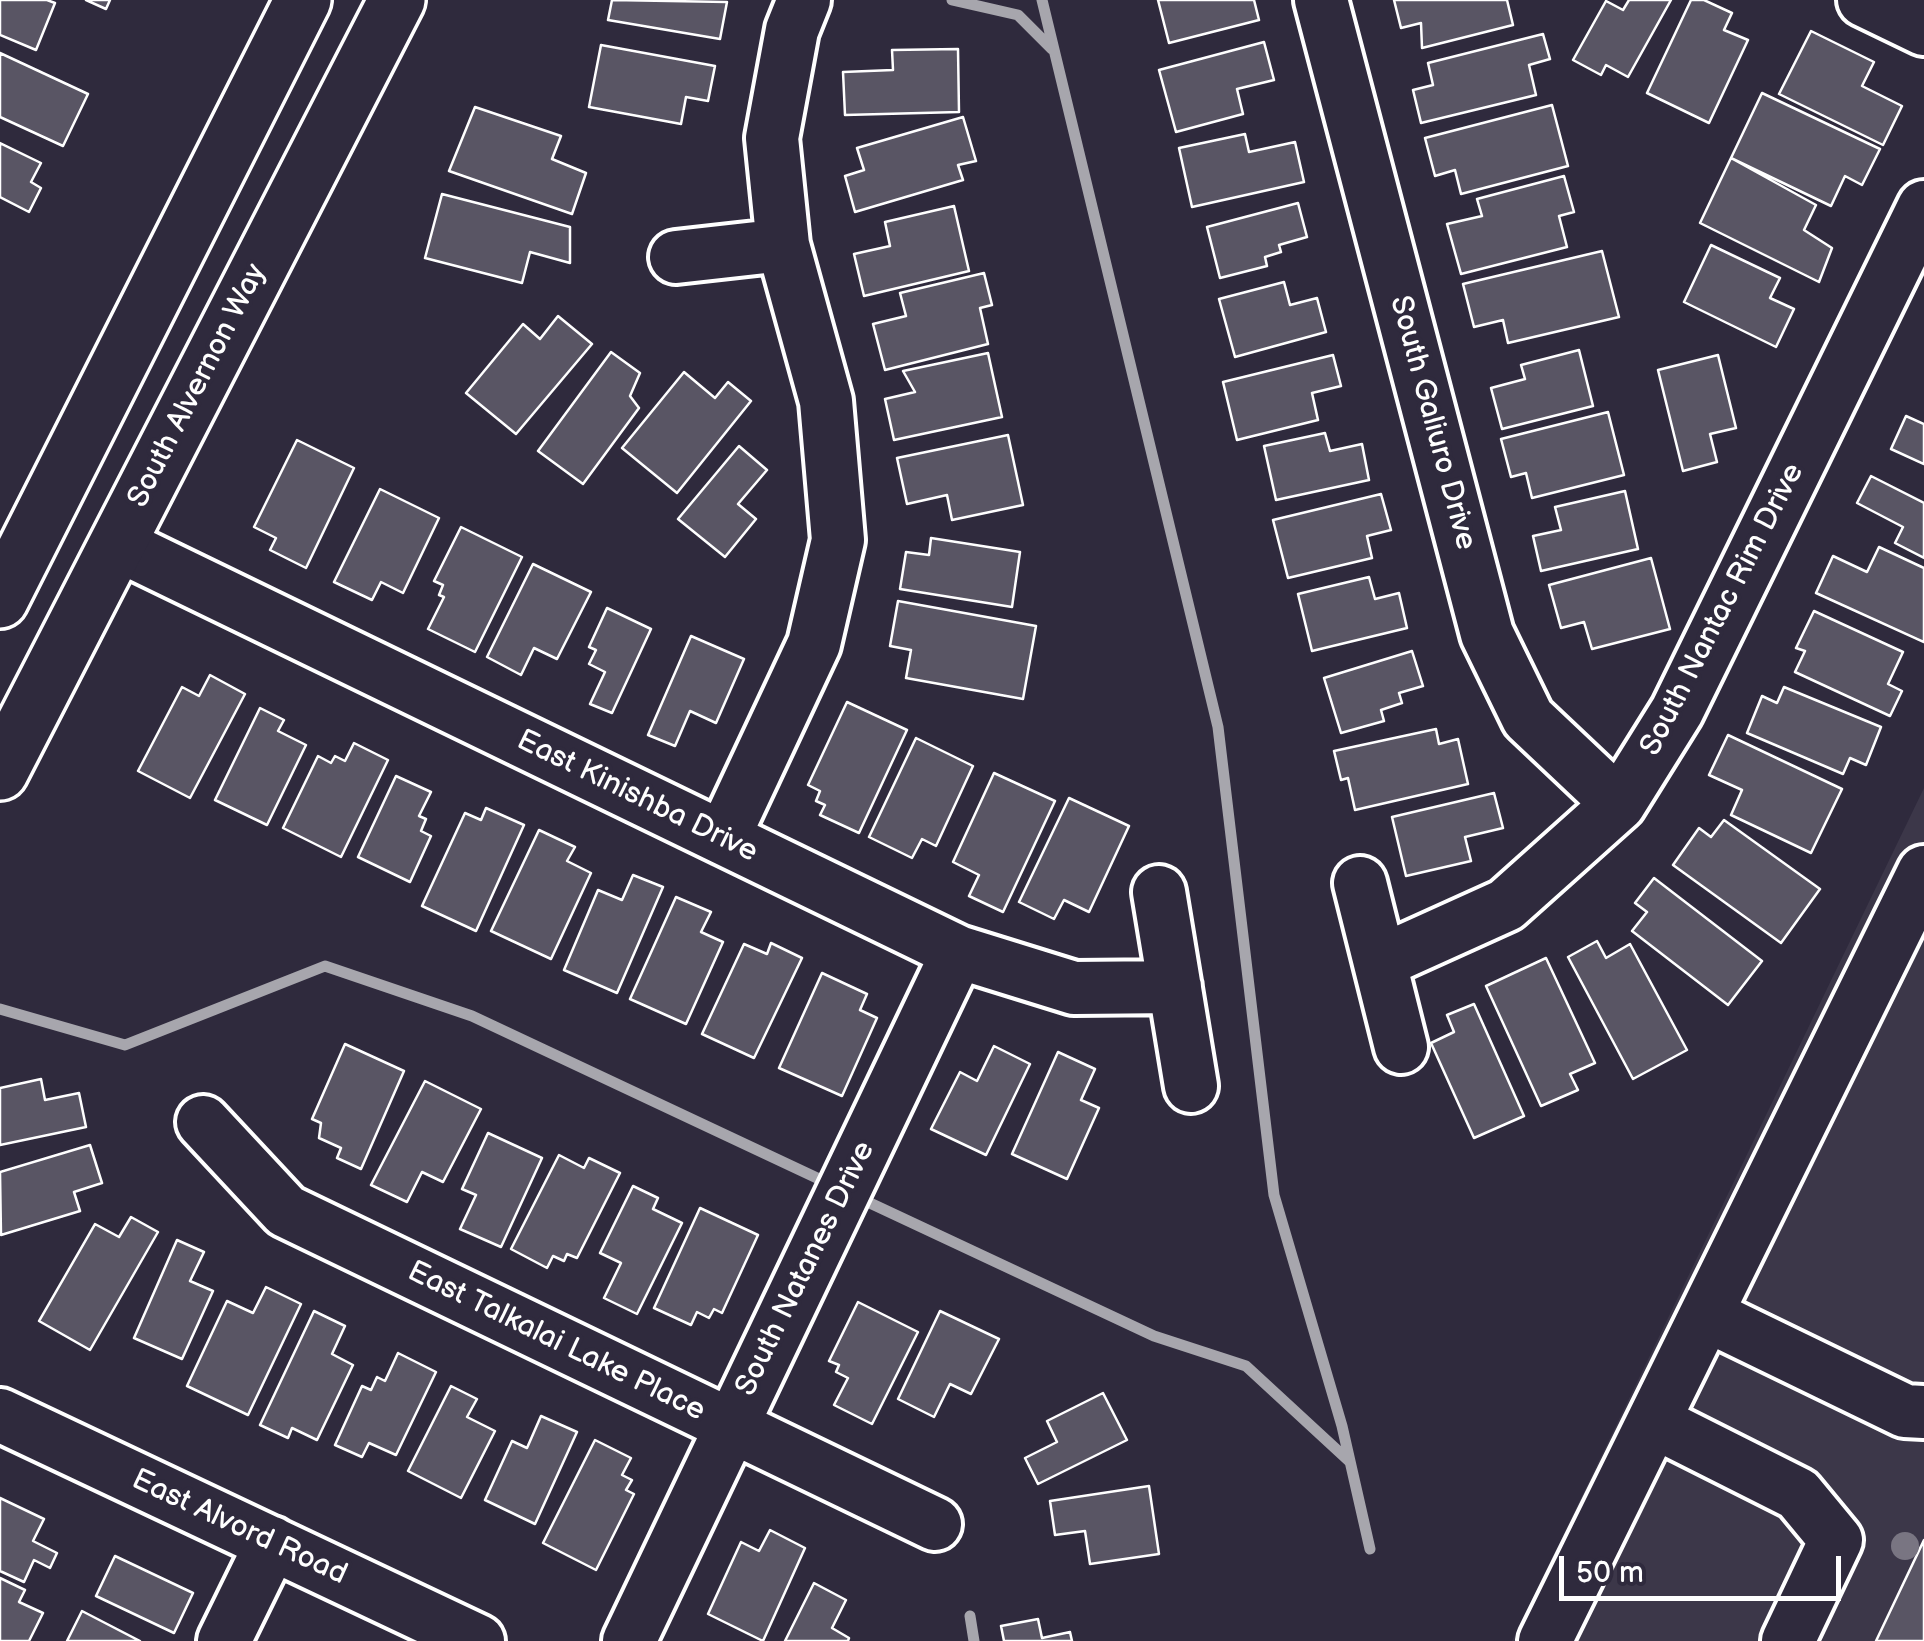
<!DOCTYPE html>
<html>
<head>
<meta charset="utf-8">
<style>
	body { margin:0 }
	#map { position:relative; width:1924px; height:1641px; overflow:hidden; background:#2f2a3d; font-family:"Balsamiq Sans",sans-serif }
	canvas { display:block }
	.scale { position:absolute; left:1559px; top:1556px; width:282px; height:45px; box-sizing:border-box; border:5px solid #fff; border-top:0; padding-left:12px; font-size:30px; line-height:35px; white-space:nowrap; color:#fff; -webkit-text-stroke:8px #2f2a3d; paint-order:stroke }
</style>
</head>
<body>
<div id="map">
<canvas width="1924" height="1641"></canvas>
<div class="scale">50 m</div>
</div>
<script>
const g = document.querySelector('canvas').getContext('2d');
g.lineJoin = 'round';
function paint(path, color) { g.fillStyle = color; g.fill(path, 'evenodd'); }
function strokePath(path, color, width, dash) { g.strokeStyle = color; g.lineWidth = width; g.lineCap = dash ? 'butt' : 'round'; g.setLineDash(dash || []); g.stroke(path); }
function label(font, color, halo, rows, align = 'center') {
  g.font = font + ' "Balsamiq Sans",sans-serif'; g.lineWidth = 8; g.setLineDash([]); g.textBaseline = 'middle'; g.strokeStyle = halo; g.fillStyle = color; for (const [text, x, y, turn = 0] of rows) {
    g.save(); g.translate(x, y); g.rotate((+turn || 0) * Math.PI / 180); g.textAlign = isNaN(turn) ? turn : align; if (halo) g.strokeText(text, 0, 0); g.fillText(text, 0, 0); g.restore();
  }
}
paint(new Path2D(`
	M1924 788V1641H1512Z`), '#3c3749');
strokePath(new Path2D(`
	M952 0 1018 15 1052 49
	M1042 0 1218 727 1274 1195 1342 1426 1370 1549
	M0 1009 125 1045 325 966 472 1016 834 1186
	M855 1196 1154 1336 1246 1366 1349 1461
	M970 1616 974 1641`), '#a7a6ad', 11);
const building = new Path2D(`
	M0 0H47L55 3 36 50 0 35Z
	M86 0H110L106 9Z
	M612 0 727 2 720 39 608 20Z
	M1158 0H1254L1259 20 1169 43Z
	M1394 0H1507L1513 25 1422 48 1421 23 1401 28Z
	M1629 0H1671L1628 77 1606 65 1601 75 1573 60 1606 1 1623 10Z
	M1691 0H1704L1732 13 1724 30 1748 40 1709 123 1647 93Z
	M1811 31 1874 62 1862 86 1902 106 1883 145 1779 94Z
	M1543 34 1550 59 1529 65 1536 95 1421 123 1413 90 1433 85 1428 63Z
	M1264 42 1274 80 1237 89 1243 114 1176 132 1159 70Z
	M601 45 715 66 708 101 686 97 681 124 589 107Z
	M958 49 959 112 845 115 843 72 893 70 892 50Z
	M0 53 88 94 63 146 0 117Z
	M1762 93 1880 149 1862 185 1845 176 1831 206 1731 158Z
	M1552 105 1568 166 1461 194 1455 170 1435 176 1425 138Z
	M475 107 561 136 552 159 586 173 572 214 449 171Z
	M963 117 976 161 958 165 963 180 855 212 845 176 864 170 857 148Z
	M1245 134 1249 152 1295 142 1304 182 1192 207 1179 148Z
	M0 143 41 163 31 182 41 188 29 212 0 197Z
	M1731 158 1816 205 1804 230 1832 248 1819 282 1700 223Z
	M1564 176 1574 212 1559 216 1567 247 1461 274 1447 224 1482 216 1477 199Z
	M442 194 570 227V263L530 252 522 283 425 258Z
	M1298 203 1307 237 1279 245 1281 252 1265 257 1267 266 1220 278 1207 227Z
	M954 206 969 271 864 296 854 254 890 246 885 222Z
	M1711 245 1780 278 1770 298 1794 309 1776 347 1684 302Z
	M1602 251 1619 317 1508 343 1503 320 1474 327 1463 284Z
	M984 273 992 305 980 308 988 344 885 370 873 324 906 316 900 293Z
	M1284 282 1290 305 1317 298 1326 332 1235 357 1219 299Z
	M558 316 592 344 516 434 466 393 523 324 540 339Z
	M1579 350 1593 406 1502 429 1491 388 1525 379 1521 365Z
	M611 352 640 373 630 396 639 408 583 484 538 451Z
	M988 353 1002 417 894 440 885 399 915 392 903 371Z
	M1333 355 1341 386 1312 393 1318 420 1237 440 1223 382Z
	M1718 355 1736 428 1710 434 1717 462 1683 471 1658 370Z
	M684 372 715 398 728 382 751 401 677 493 622 448Z
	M1608 412 1624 475 1532 498 1526 473 1511 477 1501 439Z
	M1906 416 1924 424V464L1891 449Z
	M1325 433 1330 451 1362 444 1369 480 1276 500 1264 446Z
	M1008 435 1023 505 952 520 947 495 907 504 897 458Z
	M297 440 354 468 306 568 270 550 276 538 254 527Z
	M739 446 767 470 738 504 756 519 725 557 678 519Z
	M1871 476 1924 503V558L1895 543 1903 527 1857 503Z
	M380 489 439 518 403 593 381 582 372 600 334 582Z
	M1625 491 1638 549 1541 571 1533 536 1561 530 1555 507Z
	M1381 494 1391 530 1367 536 1372 558 1288 578 1273 520Z
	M461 527 522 557 475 652 428 629 444 597 439 595 443 585 434 581Z
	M931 538 1020 552 1012 607 900 589 906 552 929 555Z
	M1879 547 1924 568V642L1816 593 1833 556 1867 572Z
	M1651 558 1670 629 1592 649 1584 622 1561 628 1549 585Z
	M533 564 591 592 557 659 534 648 521 675 487 657Z
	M1369 577 1375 599 1399 593 1407 628 1312 651 1298 594Z
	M898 601 1036 626 1023 699 906 678 911 650 890 646Z
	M607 608 651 629 612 713 590 704 605 672 589 664 596 650 589 647Z
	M1814 611 1903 652 1888 684 1902 691 1890 716 1795 672 1805 651 1796 648Z
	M691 636 744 659 716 723 690 711 675 746 648 735Z
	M1412 651 1423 686 1399 693 1402 703 1381 710 1384 721 1341 733 1324 678Z
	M210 675 245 694 190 798 138 771 182 687 199 696Z
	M1784 687 1881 727 1866 765 1850 758 1843 774 1747 733 1762 696 1777 703Z
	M847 702 907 730 859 833 820 815 825 805 816 801 820 791 808 785Z
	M260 708 284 720 278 731 306 745 267 825 215 800Z
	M1436 729 1439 744 1458 739 1468 784 1355 810 1348 778 1341 780 1334 751Z
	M1728 735 1842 789 1811 853 1731 815 1742 790 1709 775Z
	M916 738 973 766 936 846 922 839 912 858 869 837Z
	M354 743 388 760 341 857 283 828 318 756 331 763 335 756 345 761Z
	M994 773 1055 801 1003 912 969 896 979 875 953 862Z
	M396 776 431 792 419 816 426 819 421 831 431 836 410 882 358 857Z
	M1494 793 1503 828 1465 837 1471 861 1406 876 1392 817Z
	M1069 798 1129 826 1089 912 1064 900 1054 919 1019 902Z
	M486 808 524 825 476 931 422 906 465 813 481 820Z
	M1724 820 1820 889 1781 943 1673 865 1699 828 1711 837Z
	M539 830 575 847 567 861 591 873 551 959 491 931Z
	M633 875 663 887 617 993 564 970 598 890 622 900Z
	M1654 878 1762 961 1728 1005 1632 931 1647 912 1635 903Z
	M676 897 711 912 701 932 723 942 686 1024 630 999Z
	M1597 941 1606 958 1630 944 1687 1050 1633 1079 1568 957Z
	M771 943 802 958 754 1058 702 1034 744 944 767 954Z
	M1546 958 1595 1063 1570 1074 1578 1090 1541 1106 1486 986Z
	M822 973 867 994 860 1010 877 1018 842 1096 779 1068Z
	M1474 1004 1524 1116 1474 1138 1431 1043 1454 1032 1447 1015Z
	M345 1044 404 1071 361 1169 337 1158 341 1148 319 1138 321 1123 312 1119Z
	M994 1046 1030 1064 986 1155 931 1129 960 1072 977 1081Z
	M1058 1052 1095 1069 1081 1100 1099 1108 1067 1179 1012 1154Z
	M41 1079 45 1100 79 1093 86 1127 0 1145V1088Z
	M425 1081 481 1109 443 1182 422 1172 407 1202 371 1185Z
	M488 1133 542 1158 501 1247 460 1229 476 1195 462 1189Z
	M90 1145 102 1183 74 1192 80 1211 1 1235 0 1172Z
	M559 1155 584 1168 589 1158 620 1173 577 1258 567 1254 564 1261 553 1256 547 1268 511 1249Z
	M633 1186 658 1198 653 1209 682 1223 637 1314 604 1298 621 1263 600 1253Z
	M700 1208 758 1235 722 1313 714 1309 709 1318 697 1312 691 1325 654 1308Z
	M131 1217 158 1232 90 1350 39 1321 95 1224 119 1237Z
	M177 1240 204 1252 190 1281 213 1291 182 1359 134 1338Z
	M266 1287 301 1304 248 1415 187 1386 227 1301 253 1313Z
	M858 1302 918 1332 872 1424 834 1405 848 1378 836 1372 839 1365 829 1361Z
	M314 1311 345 1326 332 1354 353 1365 317 1440 292 1428 288 1438 260 1425Z
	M940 1311 999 1339 971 1394 950 1384 934 1417 898 1399Z
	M398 1353 436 1372 396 1455 369 1443 362 1457 335 1445 362 1386 371 1390 377 1377 385 1381Z
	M451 1386 477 1399 467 1417 495 1431 461 1498 408 1471Z
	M1103 1393 1127 1440 1038 1484 1025 1458 1057 1442 1047 1421Z
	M541 1416 577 1432 535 1524 485 1500 512 1441 527 1448Z
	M595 1440 631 1458 622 1475 632 1480 626 1490 634 1494 596 1570 543 1543Z
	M1149 1486 1159 1554 1090 1564 1085 1531 1055 1535 1050 1501Z
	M0 1498 44 1519 33 1541 57 1553 50 1568 34 1560 24 1582 0 1571Z
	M770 1530 805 1548 763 1641 708 1614 741 1542 759 1551Z
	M1924 1540V1641H1876Z
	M115 1556 193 1593 174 1633 96 1596Z
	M0 1578 25 1590 19 1602 43 1613 29 1641H0Z
	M814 1583 846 1600 832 1628 849 1638 848 1641H785Z
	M82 1611 140 1641H67Z
	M1038 1619 1042 1638 1070 1632 1072 1641H1004L1001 1626Z`);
paint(building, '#595564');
strokePath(building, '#fff', 2.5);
const minor = new Path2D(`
	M1321 0 1487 634 1528 718 1619 804
	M1864 0 1924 29
	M676 257 783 245
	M117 544 958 952 1074 988 1175 987
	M723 838 814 644 838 540 826 401 783 245 772 138 792 30 804 0
	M1360 883 1401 1047
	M1159 892 1191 1086
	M1380 962 1506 905 1619 804 1677 711 1924 207
	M203 1122 286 1211 935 1524
	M1707 1315 1905 1411 1924 1412
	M0 1415 478 1641
	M1655 1422 1798 1494 1836 1540 1788 1641
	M224 1641 272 1543
	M629 1641 958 952
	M1545 1641 1924 872`);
const major = new Path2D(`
	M0 600 303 0
	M0 772 397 0`);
strokePath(minor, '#fff', 60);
strokePath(major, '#fff', 62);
strokePath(minor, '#2f2a3d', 52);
strokePath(major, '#2f2a3d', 55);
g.fillStyle = '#797582';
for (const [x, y] of [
	[1905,1546]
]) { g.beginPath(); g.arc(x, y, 14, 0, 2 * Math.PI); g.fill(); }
label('30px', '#fff', '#2f2a3d', [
	["South Alvernon Way",198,386,-63],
	["South Galiuro Drive",1432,423,75],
	["South Nantac Rim Drive",1723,610,-63],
	["East Kinishba Drive",637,797,26],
	["South Natanes Drive",806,1269,-64],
	["East Talkalai Lake Place",556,1342,26],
	["East Alvord Road",239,1528,25]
]);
</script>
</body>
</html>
